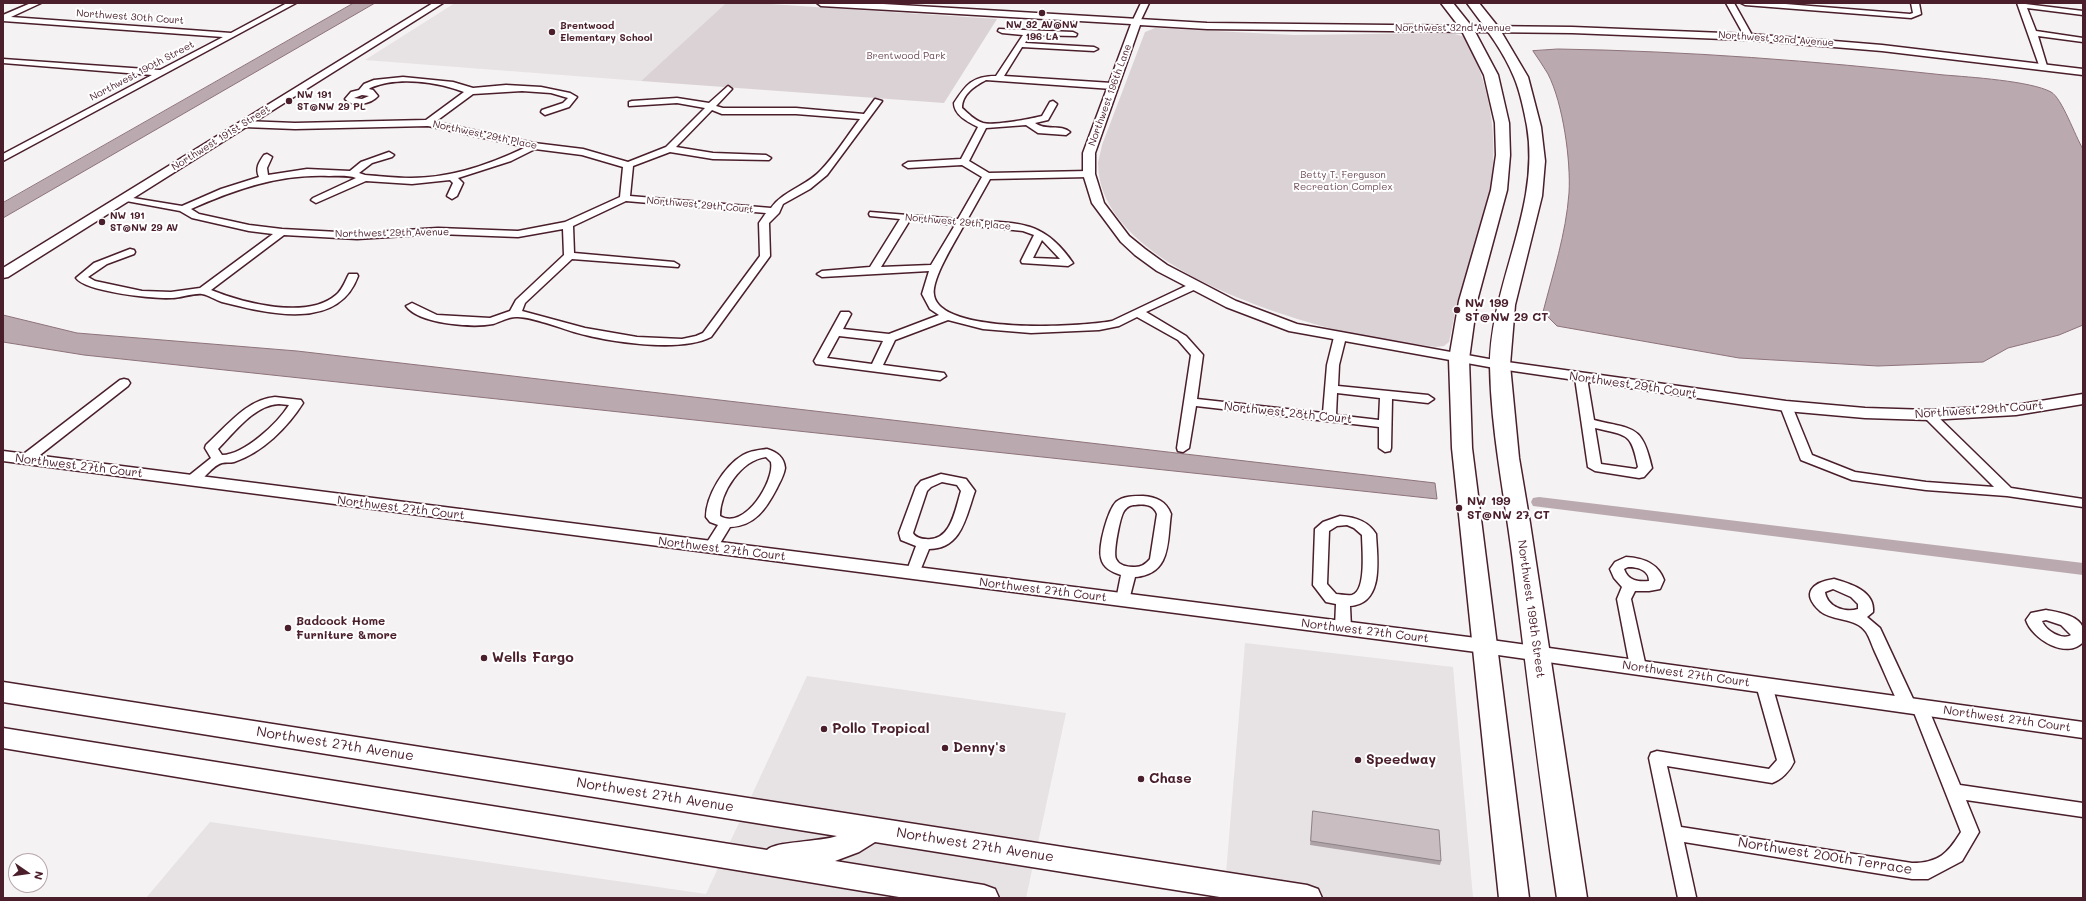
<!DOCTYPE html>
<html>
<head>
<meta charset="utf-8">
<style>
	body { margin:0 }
	#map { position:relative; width:2086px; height:901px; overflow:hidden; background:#f4f2f2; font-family:Mali,sans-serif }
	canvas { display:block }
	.frame { position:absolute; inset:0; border:4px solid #4a1f2b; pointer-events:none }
	.north { position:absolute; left:8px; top:853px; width:40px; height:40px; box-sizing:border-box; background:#fff; border:1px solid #b7a5aa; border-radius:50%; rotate:103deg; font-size:11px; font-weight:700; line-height:16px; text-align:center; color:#4a1f2b }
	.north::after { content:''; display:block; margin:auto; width:14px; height:18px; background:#4a1f2b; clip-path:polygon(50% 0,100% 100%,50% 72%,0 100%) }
</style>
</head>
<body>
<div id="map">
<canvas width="2086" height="901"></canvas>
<div class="frame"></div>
<div class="north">N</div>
</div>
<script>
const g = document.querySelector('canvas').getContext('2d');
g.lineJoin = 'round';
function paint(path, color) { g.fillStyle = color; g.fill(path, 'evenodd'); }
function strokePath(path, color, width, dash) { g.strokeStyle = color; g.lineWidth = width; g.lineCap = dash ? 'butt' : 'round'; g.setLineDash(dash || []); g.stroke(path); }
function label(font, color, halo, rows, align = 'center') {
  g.font = font + ' Mali,sans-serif'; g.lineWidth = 4; g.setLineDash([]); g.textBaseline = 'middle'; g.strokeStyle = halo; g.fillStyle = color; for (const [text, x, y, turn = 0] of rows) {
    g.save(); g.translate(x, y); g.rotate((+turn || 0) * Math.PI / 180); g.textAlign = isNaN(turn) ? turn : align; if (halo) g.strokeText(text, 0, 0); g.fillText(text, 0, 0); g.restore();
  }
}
paint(new Path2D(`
	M455 3H726L641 81 365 60Z
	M1245 643 1453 667 1473 898H1224Z
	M807 676 1066 713 1026 898H146L210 822 706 894Z`), '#e7e2e3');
paint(new Path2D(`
	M726 3H755L997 19 944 103 641 81Z
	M1155 28 1294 35 1451 33 1466 37C1493 94 1500 145 1487 208 1481 240 1466 271 1457 303 1454 316 1452 329 1449 342L1444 346 1436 347C1407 343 1378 339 1349 333 1273 315 1098 260 1098 163 1099 157 1101 151 1102 145L1145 32Z`), '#dbd2d5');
const water = new Path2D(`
	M354 3H375L3 218V203Z
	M1558 49C1687 51 1816 61 1944 75 1969 77 2031 81 2051 92 2062 98 2075 136 2083 149V325L2059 335 2008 348 1983 362 1878 366 1739 358 1557 326 1543 312C1553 273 1566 234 1569 193 1571 161 1563 103 1548 74 1543 66 1538 58 1533 51Z
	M3 315 77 333 297 351 1435 483 1437 499 84 355 3 342Z`);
paint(water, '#baa9ae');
strokePath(water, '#8d727a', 1);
paint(new Path2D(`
	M1539 497 2083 563V575L1533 506 1531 502 1533 498Z`), '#baa9ae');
const minor = new Path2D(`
	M31 3H41L11 17 231 33 287 3H296L3 161V154L152 75 3 63V59L160 70 223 37 3 21V15Z
	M1141 3H1149L1139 24H1133L1132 22Z
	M1726 3H1734L1753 37 1752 39H1746Z
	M1741 3H1773L1910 14 1913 13 1911 3H1919L1921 14 1911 18 1745 5Z
	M2017 3 2083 11V15L2027 8 2036 31 2083 38V42L2038 36 2047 66 2040 68Z
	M999 29 1073 32 1077 34 1076 36 1030 35 1025 43 1094 47 1098 49 1094 51 1022 47 1004 76 1112 83 1116 86 1112 89 986 80C975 86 962 94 962 108 969 114 974 120 983 123 993 126 1030 119 1042 116L1050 102 1053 101 1057 104 1048 120 1035 123C1045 131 1061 124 1070 132L1066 135 1038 133 1026 125 986 128 969 161 989 173 1089 171 1094 174 1089 177 990 179 967 220C1017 224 1042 218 1073 263L1068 266 1022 263 1021 261 1034 235 1023 231 964 225C956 240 931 279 934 295 940 335 1081 327 1112 321L1190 284H1198L1199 286 1198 288 1146 312 1186 336 1203 355 1197 399 1323 413 1327 365 1334 337 1336 335H1344L1346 337 1339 365 1338 386 1428 395 1434 399 1428 403 1392 399 1391 448 1390 451 1385 452 1379 448V427L1196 406 1189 448 1183 452 1178 451 1177 448 1191 355 1178 340 1137 317 1119 326 1099 330 1031 333 983 329 948 320 895 340 883 365 944 373 946 376 940 380 816 364 814 361 841 312H849L851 314 843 329 889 334 939 315 930 309 922 294 929 271 822 277 817 274 822 271 870 267 900 219 870 216 869 214 870 212 958 219 982 177 962 165 908 168 903 165 908 162 961 159 978 127C968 122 954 115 954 103 966 85 972 76 996 76L1023 35 1002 33 998 31ZM910 220 955 225 931 265 881 267ZM1042 240 1060 259 1033 258ZM839 336 883 341 872 364 827 358ZM1337 393 1380 398 1379 420 1336 415Z
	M403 77 453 82 473 88 506 85 541 87 570 93 577 97 569 107 545 115 541 112 542 110 563 103 568 98 551 93 522 91 473 94 435 122 534 143 583 149 628 162 666 147 705 108 677 103 629 106V102L632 101 677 98 709 103 728 86 732 89 716 106 723 108H796L864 114 875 99 882 101 827 175 810 189 783 204 779 213 769 223 770 256 711 337C680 353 608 342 574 332 560 328 530 316 516 317 508 317 500 322 493 324 473 328 419 324 406 306L412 303 437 315 490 318 510 311 516 300 564 255 563 229 518 237 438 234 357 239 284 235 211 290C243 303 307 320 336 295 343 289 345 281 349 274H357L358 276C338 332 266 313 222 302 215 300 209 295 202 294 193 293 181 298 172 298 154 299 86 292 76 278L94 263 130 249 134 250 135 252 134 254 107 264 88 277 95 281 142 291 171 292 200 288 273 234 249 231 192 218 180 211 121 200V196L182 206 221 189 259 177C255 168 259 162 264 155L267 154 272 157 267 168 268 175 307 169 350 171 361 162 389 152 394 155 392 157 372 163 359 173 365 175C380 176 396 178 411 178 451 178 491 164 526 147L428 126 295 129 244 127 240 124 244 121 295 123 426 120 464 92C437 82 398 76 370 88L369 89 373 90 378 96C371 104 353 108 345 99L351 92 359 90 364 84 374 80ZM362 95 369 96 362 99 354 98ZM712 110 722 114H796L860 119C847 136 835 156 820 171 806 186 783 191 771 208L630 196 633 166 670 152 713 159 769 160 771 158 766 155 713 153 676 147ZM535 149 582 155 623 167 620 197 565 222 518 231 438 228 357 233 282 229 249 225 199 214 191 209C236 189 279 174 329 176 338 176 348 175 356 178L313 198 311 200 316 203 366 181 412 184 450 180 453 183 447 196 452 199 457 196 463 183 458 178 511 161ZM626 201 766 213 759 223 760 256 703 333 696 336 682 339 637 337 585 328 522 311 525 303 572 259 678 267 679 265 674 262 574 253 573 226Z
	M1581 374 1587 378 1594 420C1634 430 1642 424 1652 468L1644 477 1639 478 1595 471 1588 467 1575 378ZM1595 428C1628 436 1631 432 1638 467L1636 469 1601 464Z
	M124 379 128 380 130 383 128 386 31 462H21L19 459 21 456 120 380Z
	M275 397 301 400 303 403C288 427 262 453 234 462 230 463 226 462 222 463 208 467 202 488 186 484L184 481 186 478 211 458 205 448 206 445C226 427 247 399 275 397ZM279 404 289 405C278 423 244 455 222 455L218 449C234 433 254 405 279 404Z
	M1786 402 1792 406 1812 455 1855 472 1926 482 1994 487 1925 418 1923 415 1925 412H1933L2011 488 2083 499V507L2007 496 1926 490 1852 480 1801 460 1780 406Z
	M767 449C777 452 784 457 785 468 784 475 780 482 777 488 766 509 755 526 730 527L716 550H706L704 547 718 525 710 522 706 517C706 496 724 466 743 455 750 451 759 450 767 449ZM766 457 771 462C775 480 745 531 720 516 720 492 741 460 766 457Z
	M941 474 966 479 975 491C966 516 962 549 929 549L918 576H908L906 573 916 546 901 540 899 533 916 487 921 481ZM942 482 957 485 961 491C955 510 951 542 926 539 921 539 915 537 913 533L927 491 931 487Z
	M1143 496C1156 497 1166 501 1171 514 1167 541 1172 574 1135 577L1128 604 1123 605 1118 604 1116 600 1121 575C1112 572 1103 568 1101 558 1098 546 1108 510 1116 502 1123 496 1134 496 1143 496ZM1135 505C1144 504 1153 504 1157 514L1150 559C1146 564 1141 567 1135 567 1128 567 1119 566 1116 559 1113 552 1120 517 1124 511 1127 507 1130 505 1135 505Z
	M1340 516C1355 517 1368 521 1376 534 1377 557 1385 604 1350 606L1351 628 1348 632 1343 633 1338 632 1335 628 1336 604 1326 602 1313 585 1315 529 1323 522ZM1347 525 1354 528 1362 535C1362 547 1367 591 1352 595 1347 596 1340 594 1336 594L1327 584 1329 531 1337 526Z
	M1626 557C1643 558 1658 563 1664 580L1660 589 1649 591H1635L1631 599 1646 667 1644 671 1638 673 1632 671 1630 667 1617 599 1622 587 1614 578 1610 569 1615 562ZM1628 567C1638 567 1649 570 1649 581 1638 582 1628 581 1624 569Z
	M1834 579C1851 584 1875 591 1873 612L1867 617 1880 628 1915 703 1920 701 1926 703 1960 785 2083 803V817L1966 800 1979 832 1962 861 1928 879H1912L1684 842 1696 897 1678 898 1649 758 1651 753 1657 751 1769 769 1777 760 1756 685 1758 681 1764 679 1770 681 1772 685 1794 762C1790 771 1781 780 1772 783L1667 766 1681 827 1912 863C1939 863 1948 853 1961 832L1913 710 1908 712 1902 710C1892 692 1884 671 1875 652 1872 646 1870 638 1866 632 1856 617 1834 622 1820 611 1800 593 1813 582 1834 579ZM1833 589 1851 597 1858 604V609C1845 613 1827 607 1825 592Z
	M2046 610C2057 612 2079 615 2083 628 2084 632 2083 638 2083 642 2067 660 2032 639 2026 620L2031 613ZM2046 620 2061 625 2071 635C2062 641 2045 630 2042 621Z`);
const tertiary = new Path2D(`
	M433 3H443L8 277 3 278V268Z
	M817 3H866L1207 23 1572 27 1749 34 1882 45 2083 69V75L1882 51 1749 40 1572 33 1207 29 1140 25 1095 153V174L1104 203 1129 236 1145 249 1167 265 1236 301 1297 324 1500 361 1786 401 1865 408 1929 410 2016 405 2083 394V404L2016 415 1929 420 1865 418 1786 411 1500 369 1289 331 1226 307 1157 271 1135 255 1121 242 1092 203 1083 174V153L1131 24 821 6Z
	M3 451 1484 639 2083 722V738L1484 653 3 461Z`);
const primary = new Path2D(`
	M1441 3H1453L1473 28 1498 75 1509 123 1510 155 1507 190 1477 301 1469 359 1472 448 1529 898H1499L1452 448 1449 359 1459 301 1491 190 1496 155 1495 123 1484 75 1461 29Z
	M1467 3H1479L1499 28 1528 77 1541 127 1545 161 1542 196 1515 305 1510 365 1519 458 1530 523 1587 898H1557C1540 784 1526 669 1512 554 1504 492 1491 430 1490 366 1490 285 1541 208 1527 126 1524 110 1520 91 1514 77 1503 50 1484 26 1467 3Z
	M3 682 1307 885 1318 889 1322 898H1226L875 842 859 852 835 861 984 885 995 889 999 898H905L3 748V728L767 850C775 841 821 842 837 836L3 702Z`);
strokePath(minor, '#4a1f2b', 3);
strokePath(tertiary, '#4a1f2b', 3);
strokePath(primary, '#4a1f2b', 3);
paint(minor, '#fff');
paint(tertiary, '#fff');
paint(primary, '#fff');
paint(new Path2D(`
	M1313 811 1441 861 1440 865 1310 845Z`), '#aea3a6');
const building = new Path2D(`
	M1313 811 1439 830 1441 861 1311 841Z`);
paint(building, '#cabdc1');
strokePath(building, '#8d8487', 1);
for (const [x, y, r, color] of [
	[1042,13,4,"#4a1f2b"],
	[552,32,4,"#4a1f2b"],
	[289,101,4,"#4a1f2b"],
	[102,222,4,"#4a1f2b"],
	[1457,310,4,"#4a1f2b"],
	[1459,508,4,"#4a1f2b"],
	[288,628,4,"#4a1f2b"],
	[484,658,4,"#4a1f2b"],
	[824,729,4,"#4a1f2b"],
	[945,748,4,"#4a1f2b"],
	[1358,760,4,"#4a1f2b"],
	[1141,779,4,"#4a1f2b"]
]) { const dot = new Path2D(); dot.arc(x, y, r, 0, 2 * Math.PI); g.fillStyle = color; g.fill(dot); strokePath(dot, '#fff', 1.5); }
label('10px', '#4a1f2b', '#fff', [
	["Northwest 30th Court",130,17,4],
	["Northwest 32nd Avenue",1453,28],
	["Northwest 32nd Avenue",1776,39,4],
	["Northwest 190th Street",142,71,-28],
	["Northwest 196th Lane",1110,95,-70],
	["Northwest 29th Place",485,135,12],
	["Northwest 191st Street",221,138,-32],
	["Northwest 29th Court",700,205,5],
	["Northwest 29th Place",958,222,5],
	["Northwest 29th Avenue",392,233,-1]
]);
label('bold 10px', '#4a1f2b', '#fff', [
	["NW 32 AV@NW",1042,25,"center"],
	["196 LA",1042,37,"center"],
	["Brentwood",560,26],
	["Elementary School",560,38],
	["NW 191",297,95],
	["ST@NW 29 PL",297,107],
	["NW 191",110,216],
	["ST@NW 29 AV",110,228]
], 'left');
label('10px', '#6e4c56', '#fff', [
	["Brentwood Park",906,56],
	["Betty T. Ferguson",1343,175],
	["Recreation Complex",1343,187]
]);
label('bold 12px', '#4a1f2b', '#fff', [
	["NW 199",1465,303],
	["ST@NW 29 CT",1465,317],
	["NW 199",1467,501],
	["ST@NW 27 CT",1467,515],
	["Badcock Home",296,621],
	["Furniture &more",296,635]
], 'left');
label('12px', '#4a1f2b', '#fff', [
	["Northwest 29th Court",1633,385,8],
	["Northwest 29th Court",1979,410,-4],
	["Northwest 28th Court",1288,413,6],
	["Northwest 27th Court",79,466,7],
	["Northwest 27th Court",401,508,7],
	["Northwest 27th Court",722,549,7],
	["Northwest 27th Court",1043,590,7],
	["Northwest 199th Street",1531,609,82],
	["Northwest 27th Court",1365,631,7],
	["Northwest 27th Court",1686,674,8],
	["Northwest 27th Court",2007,719,8]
]);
label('bold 14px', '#4a1f2b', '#fff', [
	["Wells Fargo",492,658],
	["Pollo Tropical",832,729],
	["Denny's",953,748],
	["Speedway",1366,760],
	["Chase",1149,779]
], 'left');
label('14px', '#4a1f2b', '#fff', [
	["Northwest 27th Avenue",335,744,9],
	["Northwest 27th Avenue",655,795,9],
	["Northwest 27th Avenue",975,845,9],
	["Northwest 200th Terrace",1825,856,9]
]);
</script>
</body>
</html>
